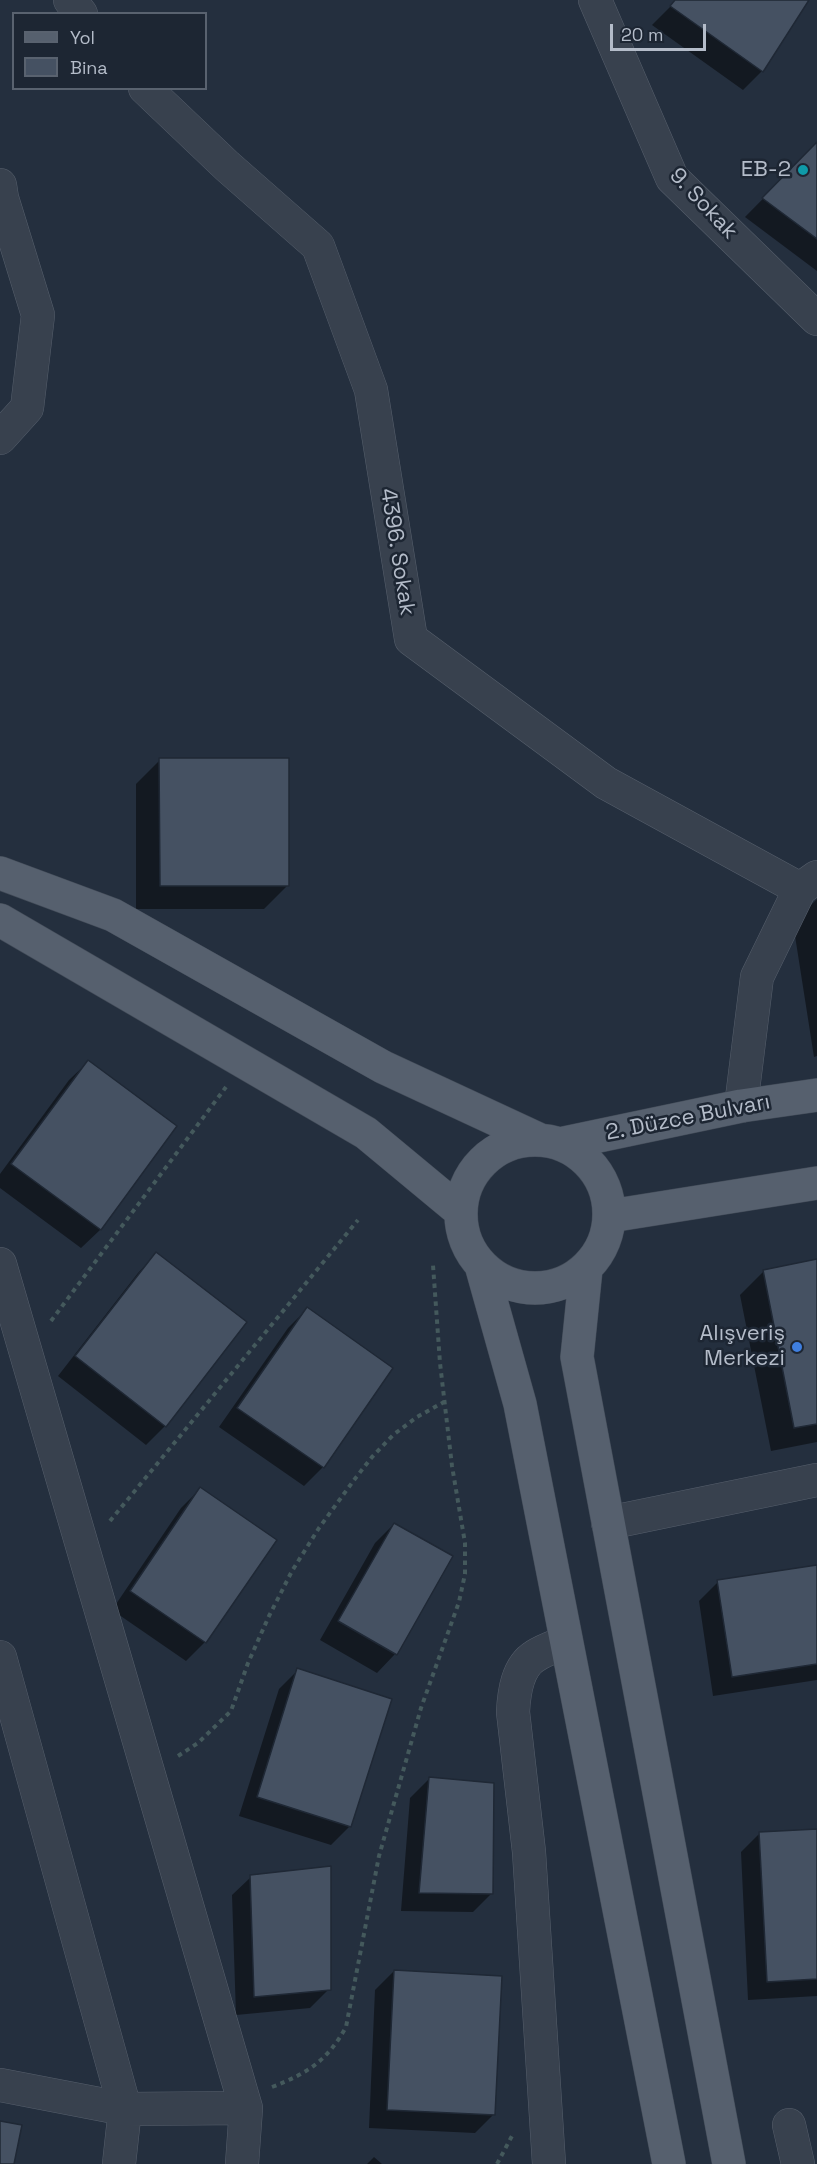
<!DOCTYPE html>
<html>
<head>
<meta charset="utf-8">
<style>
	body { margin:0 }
	#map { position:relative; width:817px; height:2164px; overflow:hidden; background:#242f3e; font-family:"Space Grotesk",sans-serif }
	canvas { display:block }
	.legend { position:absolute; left:12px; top:12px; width:195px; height:78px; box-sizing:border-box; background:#1d2633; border:2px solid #59626f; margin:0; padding:8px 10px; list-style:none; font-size:18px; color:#b4bcc9 }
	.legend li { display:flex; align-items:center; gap:12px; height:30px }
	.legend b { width:30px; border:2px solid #59626f }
	.scale { position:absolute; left:610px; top:24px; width:96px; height:27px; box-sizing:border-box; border:3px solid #b4bcc9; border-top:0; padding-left:8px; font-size:18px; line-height:21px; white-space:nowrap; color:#b4bcc9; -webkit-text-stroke:4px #1d2633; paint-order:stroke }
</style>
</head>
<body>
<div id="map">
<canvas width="817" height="2164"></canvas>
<ul class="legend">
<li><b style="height:8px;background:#56606e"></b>Yol</li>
<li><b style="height:16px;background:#455162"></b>Bina</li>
</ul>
<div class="scale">20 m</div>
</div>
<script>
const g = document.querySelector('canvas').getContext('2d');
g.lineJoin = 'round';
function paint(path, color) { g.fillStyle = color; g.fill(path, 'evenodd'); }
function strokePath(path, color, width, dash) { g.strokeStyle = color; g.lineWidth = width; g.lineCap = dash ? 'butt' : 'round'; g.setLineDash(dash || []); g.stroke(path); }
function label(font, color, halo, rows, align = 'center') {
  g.font = font + ' "Space Grotesk",sans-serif'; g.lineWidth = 5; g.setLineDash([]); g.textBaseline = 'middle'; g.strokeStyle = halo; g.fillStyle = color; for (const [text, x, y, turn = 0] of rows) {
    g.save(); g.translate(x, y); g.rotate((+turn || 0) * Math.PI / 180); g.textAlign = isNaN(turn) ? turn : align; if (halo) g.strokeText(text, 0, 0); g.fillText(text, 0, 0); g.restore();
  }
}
paint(new Path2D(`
	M677 0H808L762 71 743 90 652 25Z
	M817 144V271L745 217Z
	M160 760 287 886 264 909H136V784Z
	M817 899V1056L814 1057 793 923Z
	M88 1062 175 1126 100 1230 81 1248 0 1188V1174L69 1080Z
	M156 1254 165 1426 146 1445 58 1376 138 1273Z
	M817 1261V1442L771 1451 740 1295 763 1272Z
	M307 1309 391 1368 323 1467 304 1486 219 1427 288 1328Z
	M200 1489 275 1540 205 1642 186 1661 112 1610 181 1508Z
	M394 1524 395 1654 377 1673 320 1640 375 1543Z
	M817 1566V1680L713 1696 699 1601 718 1582Z
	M298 1670 350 1826 331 1845 239 1816 279 1689Z
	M429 1779 492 1893 473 1912 401 1911 410 1798Z
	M817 1831V1996L748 2000 741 1852 760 1833Z
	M251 1877 329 1989 310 2008 236 2015 232 1895Z
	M394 1971 494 2114 475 2133 369 2128 375 1990Z
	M374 2157 382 2164H367Z`), '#0007');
const building = new Path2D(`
	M675 0H809L763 72 670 6Z
	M817 142V239L762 198Z
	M159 758H289V886H160Z
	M88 1060 177 1126 101 1230 11 1164Z
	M156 1252 247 1322 166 1427 75 1356Z
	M817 1259V1424L794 1428 763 1270Z
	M307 1307 393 1368 324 1468 237 1408Z
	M200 1487 277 1540 206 1643 130 1591Z
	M394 1523 453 1556 397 1655 338 1621Z
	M817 1565V1664L732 1677 717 1580Z
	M297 1668 392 1699 351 1827 257 1797Z
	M429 1777 494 1783 493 1894 419 1893Z
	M817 1829V1979L767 1982 759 1832Z
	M331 1866V1990L254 1997 250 1875Z
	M394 1970 502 1976 495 2115 387 2110Z
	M0 2121 22 2125 14 2164H0Z`);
paint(building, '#455162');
strokePath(building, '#1f2835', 1.5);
const minor = new Path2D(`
	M70 0 81 14
	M595 0 672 178 817 319
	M145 88 227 166 318 246 371 390 411 639 606 783 800 889
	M0 185 2 198 38 315 27 408 0 438
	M741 1106 757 977 800 889 817 877
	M0 1264 246 2108 242 2164
	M608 1523 817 1480
	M0 1657 125 2109 119 2164
	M0 2085 125 2109 246 2108
	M789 2125 798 2164
	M549 2164 529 1852 513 1712C514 1693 517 1667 535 1656 544 1650 556 1646 566 1642`);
const major = new Path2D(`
	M0 873 113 915 383 1067 538 1139
	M0 920 366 1133 460 1211
	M461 1214a74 74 0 1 1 148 0a74 74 0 1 1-148 0Z
	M560 1144 741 1106 817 1095
	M610 1216 817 1183
	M481 1265 520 1404 669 2164
	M586 1269 577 1357 729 2164`);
strokePath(minor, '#565f6c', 34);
strokePath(major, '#414a57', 34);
strokePath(new Path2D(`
	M51 1321 226 1087
	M110 1521 358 1220
	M178 1756 198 1743 231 1711 248 1663 269 1616 292 1571 319 1528 354 1480 372 1457 393 1435 417 1417 444 1402
	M272 2087C308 2073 327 2061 346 2027L379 1856 421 1708 459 1602 465 1574V1543L452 1466 440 1363 433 1265
	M497 2164 513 2134`), '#44595c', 4, [4.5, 4.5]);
strokePath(minor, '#38414e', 33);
strokePath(major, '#56606e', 33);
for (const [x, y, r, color] of [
	[803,170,6,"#0f9aa8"],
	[797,1347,6,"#3f7fe0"]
]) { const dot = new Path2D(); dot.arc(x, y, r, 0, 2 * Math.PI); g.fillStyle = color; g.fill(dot); strokePath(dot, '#1d2633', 2); }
label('22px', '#b4bcc9', '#1d2633', [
	["EB-2",791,170],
	["Alışveriş",785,1334],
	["Merkezi",785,1359]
], 'right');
label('22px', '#b4bcc9', '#1d2633', [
	["9. Sokak",703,204,47],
	["4396. Sokak",397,552,81],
	["2. Düzce Bulvarı",688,1118,-11]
]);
</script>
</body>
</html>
